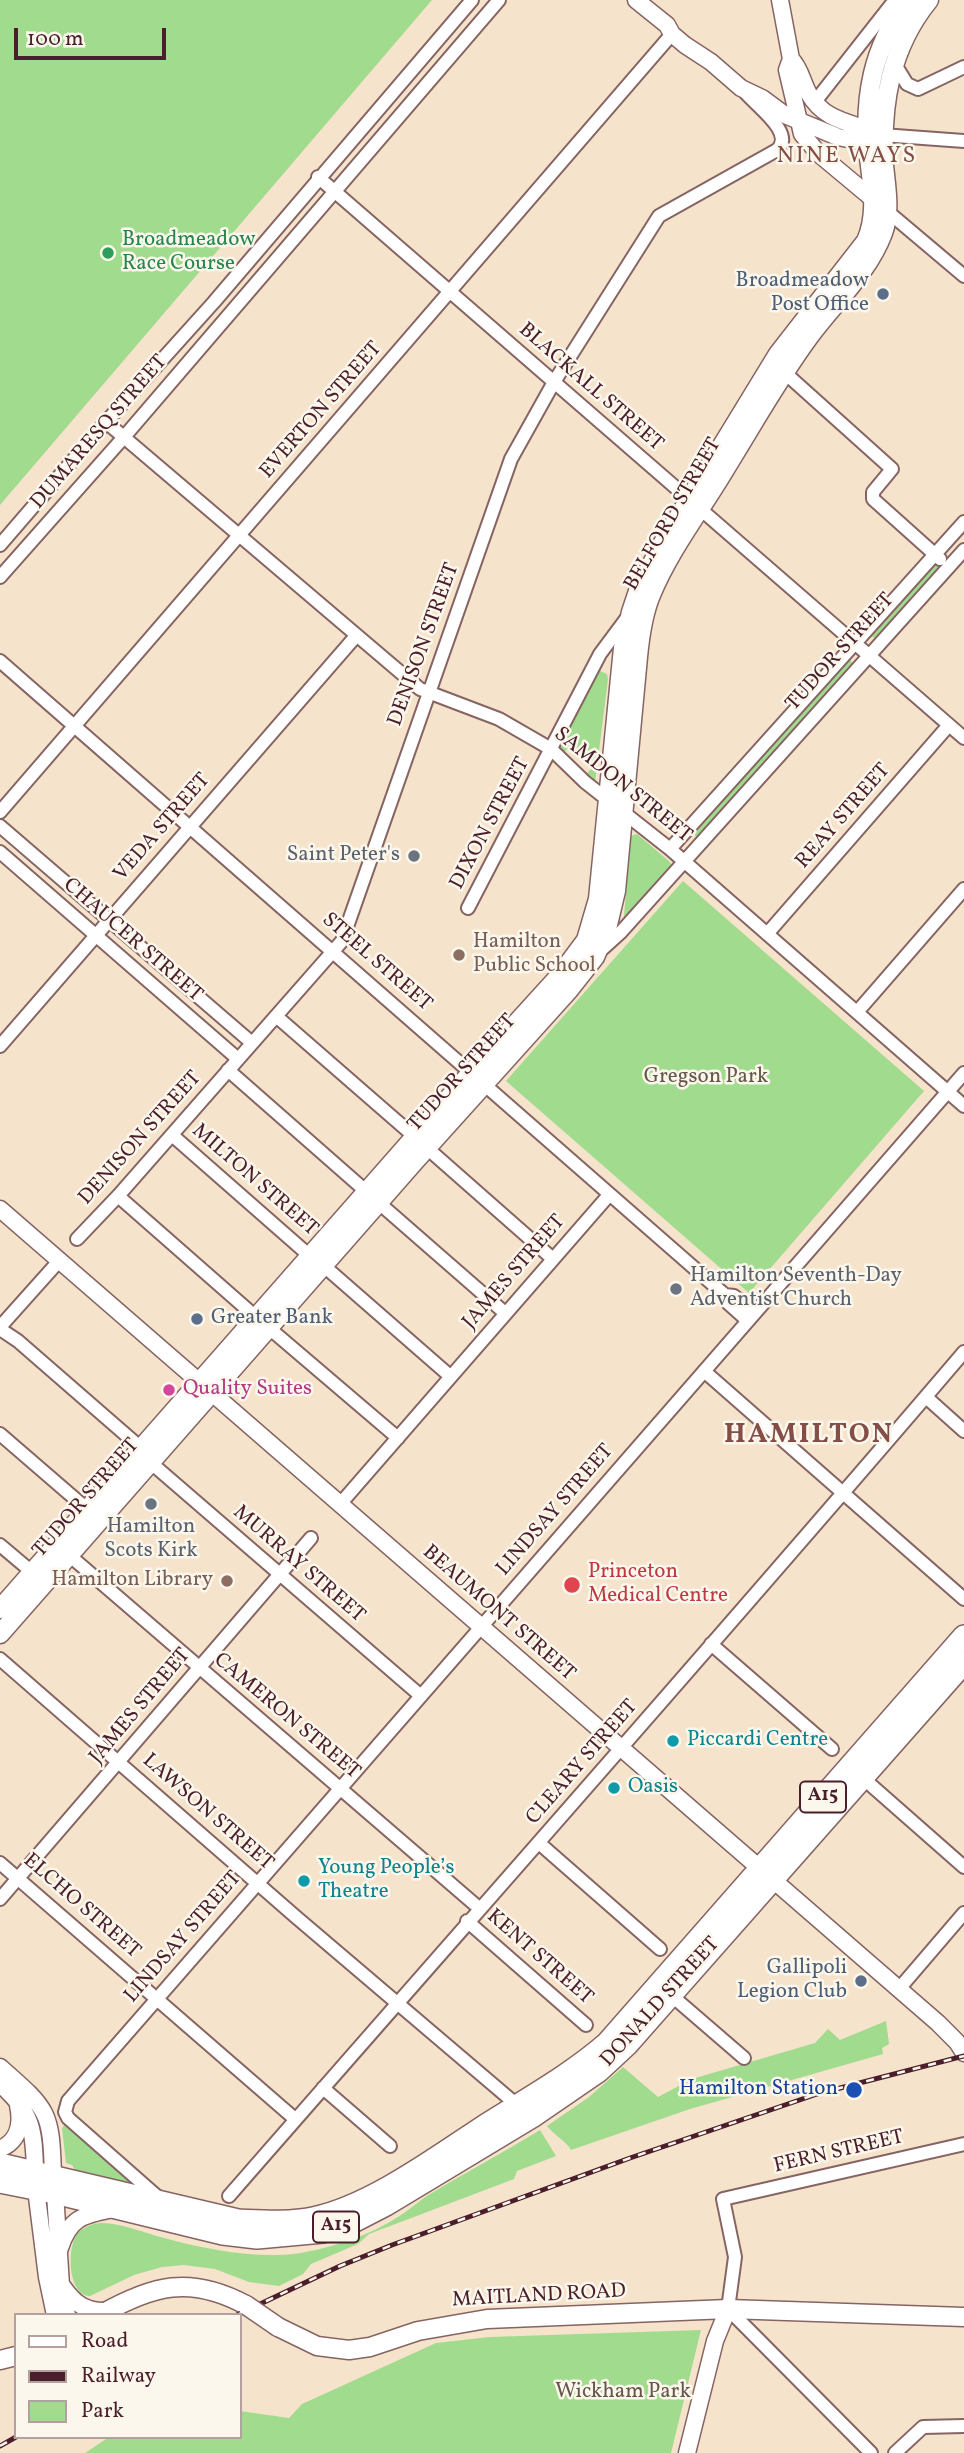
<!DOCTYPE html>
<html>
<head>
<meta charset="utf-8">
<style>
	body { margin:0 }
	#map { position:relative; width:964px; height:2453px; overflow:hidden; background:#f6e3cb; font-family:Vollkorn,serif }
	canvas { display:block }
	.legend { position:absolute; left:14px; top:2313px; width:228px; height:126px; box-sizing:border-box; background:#fbf7ec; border:2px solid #b4a19f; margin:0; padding:9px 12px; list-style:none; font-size:21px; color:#4a1f2b }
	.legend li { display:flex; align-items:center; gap:14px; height:35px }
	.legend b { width:35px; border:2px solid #b4a19f }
	.scale { position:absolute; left:14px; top:28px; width:152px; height:32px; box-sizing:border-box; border:4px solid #4a1f2b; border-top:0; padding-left:9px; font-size:21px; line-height:24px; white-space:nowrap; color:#4a1f2b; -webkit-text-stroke:5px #fbf7ec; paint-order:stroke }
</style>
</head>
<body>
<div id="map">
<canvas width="964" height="2453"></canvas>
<ul class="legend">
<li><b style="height:9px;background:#fff"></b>Road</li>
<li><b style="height:9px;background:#4a1f2b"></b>Railway</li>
<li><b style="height:19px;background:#a0db8e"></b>Park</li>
</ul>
<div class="scale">100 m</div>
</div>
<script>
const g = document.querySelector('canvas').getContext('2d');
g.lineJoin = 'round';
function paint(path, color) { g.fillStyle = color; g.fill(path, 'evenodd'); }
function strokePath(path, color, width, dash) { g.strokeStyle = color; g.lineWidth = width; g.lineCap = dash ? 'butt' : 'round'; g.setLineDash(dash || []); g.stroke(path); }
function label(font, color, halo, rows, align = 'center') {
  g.font = font + ' Vollkorn,serif'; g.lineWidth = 5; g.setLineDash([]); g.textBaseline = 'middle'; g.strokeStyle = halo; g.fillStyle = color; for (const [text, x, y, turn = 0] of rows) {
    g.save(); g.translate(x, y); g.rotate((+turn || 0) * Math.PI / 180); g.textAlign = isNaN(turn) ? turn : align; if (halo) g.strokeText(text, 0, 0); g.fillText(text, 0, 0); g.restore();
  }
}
paint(new Path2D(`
	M0 0H432L0 505Z
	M935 562 941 567 876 640 870 634Z
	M848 658 854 664 698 838 692 833Z
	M600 671 607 674 608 679 595 783 586 775 592 767 568 748 562 755 558 745Z
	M637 834 670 862 672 867 629 917 624 916 631 836Z
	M683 881 924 1091 749 1293 506 1081Z
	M886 2021 889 2044 882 2048 883 2054 690 2109 571 2150C567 2142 554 2135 547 2126L589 2097 623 2067 658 2097 692 2079 815 2043 828 2029 840 2040Z
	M65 2124 129 2180 127 2183 75 2170 72 2165 66 2163 62 2128Z
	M540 2130 556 2156 517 2171 514 2179 369 2234 358 2244 311 2264 303 2274 279 2286 249 2282 215 2269 184 2265 162 2267 134 2275 90 2296C68 2296 66 2247 78 2233 84 2227 93 2223 102 2223 122 2223 144 2233 164 2238 201 2248 241 2256 279 2255 309 2255 360 2239 386 2224 402 2216 415 2204 430 2194 467 2172 504 2152 540 2130Z
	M701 2330 671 2453H85L109 2437H240V2411L289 2418 302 2404 436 2343 490 2337Z`), '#a0db8e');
const street = new Path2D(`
	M894 63 907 84 918 89 964 67
	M814 103 891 5 907 2 908 0
	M882 135 964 141
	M318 177 964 738
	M887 211 964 276
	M784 372 892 469 873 492V499L940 559
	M106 422 420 689 499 719 551 749 585 782 670 849 964 1106
	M0 545 106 422 214 302 472 0
	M0 577 124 437 499 0
	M0 661 725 1295 728 1303 747 1320
	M0 812 672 34
	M0 826 252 1043
	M670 849 964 522
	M0 852 238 1059
	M468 908 600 654 629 615
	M767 934 949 725
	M600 951 621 932 964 550
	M858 1011 964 889
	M276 1016 415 1137
	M0 1046 356 636
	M228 1070 368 1193
	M172 1135 311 1257
	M427 1148 553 1259
	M118 1196 257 1318
	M379 1203 505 1313
	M77 1239 118 1196 342 941 511 459 554 382 659 216 777 150C796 133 756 106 744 91
	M324 1266 450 1376
	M725 1295 734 1296 755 1312
	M0 1327 59 1261
	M269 1328 398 1438
	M0 1329 18 1341 141 1448
	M704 1371 964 1599
	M926 1397 964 1431
	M0 1434 88 1510
	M150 1462 421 1696
	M341 1503 609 1195
	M0 1545 32 1572
	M69 1555 479 1908
	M711 1644 832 1749
	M0 1659 296 1917 517 2105
	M864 1779 964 1867
	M539 1843 660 1949
	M0 1863 295 2119
	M0 1899 311 1538
	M467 1921 586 2025
	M898 1990 964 1913
	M671 1995 744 2058
	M323 2088 390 2146
	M229 2196C474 1915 722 1636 964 1352
	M160 2199 68 2118 65 2112 68 2101 964 1073
	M871 2453 728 2309 735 2257 723 2199 964 2144
	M895 2453 923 2427 964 2426`);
const secondary = new Path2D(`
	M636 0 667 25 672 34 685 45 711 62 741 88 762 98 785 115 838 137 868 143 877 138
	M780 0 791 59 787 70 802 134 819 154 873 199
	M791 59C801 69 802 82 809 94 825 122 852 122 879 134
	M0 1209 938 2023 957 2042 964 2053
	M0 2067C49 2110 51 2111 53 2175
	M0 2084C32 2112 34 2129 35 2171
	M0 2149C19 2141 22 2124 18 2105
	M36 2189 47 2277 55 2315
	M55 2193 61 2285 67 2315
	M60 2248C70 2217 84 2215 113 2209
	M63 2287C75 2304 86 2312 107 2311
	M687 2453 715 2341 728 2309`);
const primary = new Path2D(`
	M0 1609 462 1083 560 975 586 940 598 899 623 648 631 612 639 588 665 539 778 354 866 241C878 214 872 186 869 157 863 99 872 46 909 0
	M0 1634 415 1161 569 990 595 957 607 929 616 891 638 657C640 636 643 614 651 595 669 551 700 511 724 471 752 426 778 379 809 337 834 303 868 273 883 233 891 212 886 186 884 165 881 104 890 48 929 0
	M100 2315C153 2285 190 2275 246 2305
	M278 2327 317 2346 349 2350 370 2347 418 2331 487 2319 728 2309 964 2317
	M0 2360 16 2356`);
const highway = new Path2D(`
	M0 2164 238 2220C263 2221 288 2223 313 2218 371 2206 438 2156 487 2124 528 2098 570 2075 607 2043L964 1636
	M0 2182 55 2193 223 2234 257 2238 323 2232 355 2221 386 2205 532 2117 599 2071 627 2045 964 1663`);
strokePath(street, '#866463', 16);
strokePath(secondary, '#866463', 19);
strokePath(primary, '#866463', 21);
strokePath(highway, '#866463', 24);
strokePath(street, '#fff', 12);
strokePath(secondary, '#fff', 16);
strokePath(primary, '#fff', 18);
strokePath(highway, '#fff', 21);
const rail = new Path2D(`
	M237 2315 340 2266 392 2245 630 2158 817 2094 964 2056
	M0 2446 16 2437`);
strokePath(rail, '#4a1f2b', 5);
strokePath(rail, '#fbf7ec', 2.5, [8]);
const primaryBridge = new Path2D(`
	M246 2305 278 2327`);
strokePath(primaryBridge, '#866463', 21, []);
strokePath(primaryBridge, '#fff', 18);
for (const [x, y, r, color] of [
	[108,253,7,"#2e9e5b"],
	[883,294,7,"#5c6f8a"],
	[414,856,7,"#6b7280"],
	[459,955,7,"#8d6e63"],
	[676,1289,7,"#6b7280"],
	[197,1319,7,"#5c6f8a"],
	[169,1390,7,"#d1479c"],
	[151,1504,7,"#6b7280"],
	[227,1581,7,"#8d6e63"],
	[572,1585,9,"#e0444e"],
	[673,1741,7,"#0f9aa8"],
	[614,1788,7,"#0f9aa8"],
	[304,1881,7,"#0f9aa8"],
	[861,1981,7,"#5c6f8a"],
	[854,2090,9,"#1a4fb4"]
]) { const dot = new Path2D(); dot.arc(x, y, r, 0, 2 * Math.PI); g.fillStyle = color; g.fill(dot); strokePath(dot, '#fbf7ec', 2.5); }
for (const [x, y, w] of [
	[823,1797,46],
	[336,2227,46]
]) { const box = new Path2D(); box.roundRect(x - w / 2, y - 15.5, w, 31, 5); g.fillStyle = '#fbf7ec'; g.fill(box); strokePath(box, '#4a1f2b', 2); }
label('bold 19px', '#4a1f2b', null, [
	["A15",823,1797],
	["A15",336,2227]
]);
label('21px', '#27864d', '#fbf7ec', [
	["Broadmeadow",122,241],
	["Race Course",122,265]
], 'left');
label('21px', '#4e5e75', '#fbf7ec', [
	["Broadmeadow",869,282],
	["Post Office",869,306],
	["Greater Bank",211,1319,"left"],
	["Gallipoli",847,1969],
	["Legion Club",847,1993]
], 'right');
label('21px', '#4a1f2b', '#fbf7ec', [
	["BLACKALL STREET",590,388,41],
	["EVERTON STREET",322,411,-49],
	["DUMARESQ STREET",100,433,-49],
	["BELFORD STREET",674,515,-60],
	["DENISON STREET",425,645,-70],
	["TUDOR STREET",841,653,-48],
	["SAMDON STREET",622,786,39],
	["REAY STREET",844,817,-49],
	["DIXON STREET",491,824,-62],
	["VEDA STREET",163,828,-49],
	["CHAUCER STREET",132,941,41],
	["STEEL STREET",376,963,41],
	["TUDOR STREET",463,1074,-48],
	["DENISON STREET",141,1139,-48],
	["MILTON STREET",254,1181,41],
	["JAMES STREET",515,1273,-49],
	["TUDOR STREET",87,1499,-49],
	["LINDSAY STREET",556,1511,-49],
	["MURRAY STREET",298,1565,41],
	["BEAUMONT STREET",498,1614,41],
	["JAMES STREET",141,1707,-50],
	["CAMERON STREET",286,1717,40],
	["CLEARY STREET",583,1763,-49],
	["LAWSON STREET",207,1813,41],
	["ELCHO STREET",81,1907,41],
	["LINDSAY STREET",184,1938,-49],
	["KENT STREET",539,1958,41],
	["DONALD STREET",661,2003,-48],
	["FERN STREET",839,2153,-13],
	["MAITLAND ROAD",539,2297,-3]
]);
label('21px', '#5b616d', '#fbf7ec', [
	["Saint Peter's",400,856],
	["Hamilton Seventh-Day",690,1277,"left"],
	["Adventist Church",690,1301,"left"],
	["Hamilton",151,1528,"center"],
	["Scots Kirk",151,1552,"center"]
], 'right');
label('21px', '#785e54', '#fbf7ec', [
	["Hamilton",473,943],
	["Public School",473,967],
	["Hamilton Library",213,1581,"right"]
], 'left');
label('21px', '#645749', '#fbf7ec', [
	["Gregson Park",706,1078],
	["Wickham Park",623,2393]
]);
label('21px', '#b23c85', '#fbf7ec', [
	["Quality Suites",183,1390]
], 'left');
label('21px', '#be3a42', '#fbf7ec', [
	["Princeton",588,1573],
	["Medical Centre",588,1597]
], 'left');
label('21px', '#0d838f', '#fbf7ec', [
	["Piccardi Centre",687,1741],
	["Oasis",628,1788],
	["Young People’s",318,1869],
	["Theatre",318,1893]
], 'left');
label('21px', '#164399', '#fbf7ec', [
	["Hamilton Station",838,2090]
], 'right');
g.letterSpacing = '2px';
label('23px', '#844e47', '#fbf7ec', [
	["NINE WAYS",847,158]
]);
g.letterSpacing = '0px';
g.letterSpacing = '2px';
label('bold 28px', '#844e47', '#fbf7ec', [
	["HAMILTON",809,1437]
]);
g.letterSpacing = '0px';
</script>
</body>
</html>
